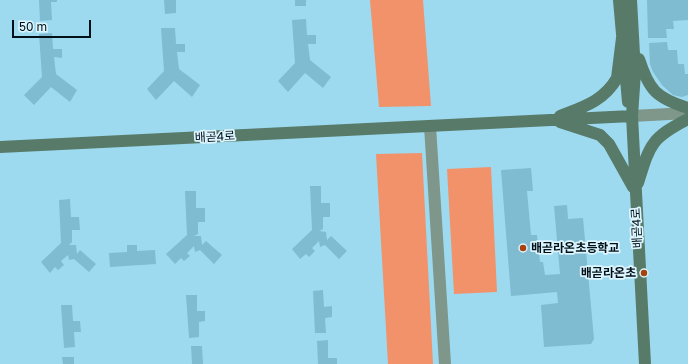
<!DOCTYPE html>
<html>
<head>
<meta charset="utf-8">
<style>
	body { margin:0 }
	#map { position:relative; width:688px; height:364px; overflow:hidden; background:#9ddaf0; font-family:"Golos Text",sans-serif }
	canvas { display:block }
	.scale { position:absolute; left:12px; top:20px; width:79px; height:18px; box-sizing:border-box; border:2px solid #001018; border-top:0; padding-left:5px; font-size:12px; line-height:14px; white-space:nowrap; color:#001018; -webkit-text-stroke:3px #ddf5fe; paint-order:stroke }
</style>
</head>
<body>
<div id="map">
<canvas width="688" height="364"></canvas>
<div class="scale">50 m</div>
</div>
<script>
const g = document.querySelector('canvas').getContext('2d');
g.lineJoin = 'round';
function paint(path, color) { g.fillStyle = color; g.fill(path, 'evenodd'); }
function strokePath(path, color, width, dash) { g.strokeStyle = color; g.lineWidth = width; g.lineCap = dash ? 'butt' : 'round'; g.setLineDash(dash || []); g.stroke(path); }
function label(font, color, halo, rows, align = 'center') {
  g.font = font + ' "Golos Text","Noto Sans KR",sans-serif'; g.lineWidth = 3.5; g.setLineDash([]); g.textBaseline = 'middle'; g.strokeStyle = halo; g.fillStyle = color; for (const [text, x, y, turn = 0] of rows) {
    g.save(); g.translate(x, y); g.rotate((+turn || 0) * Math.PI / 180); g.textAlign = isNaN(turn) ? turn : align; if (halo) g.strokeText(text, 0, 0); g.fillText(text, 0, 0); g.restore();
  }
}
paint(new Path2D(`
	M370 0H423L431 106 379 107Z
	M422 153 433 364H388L376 154Z
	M491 167 497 292 454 294 447 169Z`), '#f1926b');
paint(new Path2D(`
	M39 0H57V2H51L52 20 40 21Z
	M164 0H176V13L165 14Z
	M295 0H306V6H295Z
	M647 0H688V20L673 21 674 29H666L667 38H648Z
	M306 19 307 35H316V44H308L310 60 331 77 323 88 305 73 288 92 278 81 295 63 292 20Z
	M161 28H175L176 44H185V52H177L179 69 200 85 192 97 174 81 156 100 147 89 164 71Z
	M52 33 53 49H62V58L54 57 56 74 77 90 70 102 51 87 34 105 24 95 42 77 39 34Z
	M667 42 668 50H677L678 64H684L685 74H688V95L682 97 673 95 662 85 653 72 650 64 649 43Z
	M531 168 533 191H527L531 235H537L540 262H543L545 275 560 274 554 206 567 205 568 219 583 218 594 339 591 344 544 347 541 305 558 303 557 292 511 296 501 170Z
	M310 186H321V203H330V217H323V229L319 231 326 232 327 240 331 236 347 251 339 259 325 245 320 247 319 241 312 248 315 251 309 257 306 254 300 259 292 249 312 230Z
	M185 191H196V208H205V222H198V234L194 236H201L202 245 206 241 222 255 214 264 200 250 195 252 194 246 187 253 190 256 184 261 181 258 175 264 166 254 187 235Z
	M70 199 71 217H79L80 230H72V242L69 245H76L77 254 80 250 96 264 89 272 74 259 69 260 68 255 61 261 64 265 58 270 55 267 50 273 41 262 61 243 59 200Z
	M127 245H137V251L155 250 156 264 110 267 109 253 127 252Z
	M323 290 324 307 332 306V317L325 318 326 333H315L313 291Z
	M186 295H197V311H205V321L199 322V337L189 338Z
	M61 305H72L73 321H80L81 332H74L75 347 64 348Z
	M328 340V358H337V364H318L317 341Z
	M191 346H202L203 364H192Z
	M62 357H74V364H63Z`), '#7fbbd1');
strokePath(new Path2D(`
	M632 116 688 113
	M430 126 445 364`), '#7f968a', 12);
strokePath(new Path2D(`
	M619 0 628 102
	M631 0 635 72 632 116 645 364
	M639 59C649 90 656 98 688 108
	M560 116C583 107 604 101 617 78L622 38
	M560 122 600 135 609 144 633 187
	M0 147 632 116
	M638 183C650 144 651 138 688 119`), '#587a69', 12);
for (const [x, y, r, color] of [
	[523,248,4,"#a6420d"],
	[644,273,4,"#a6420d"]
]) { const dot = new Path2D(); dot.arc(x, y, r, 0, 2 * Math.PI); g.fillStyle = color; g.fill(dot); strokePath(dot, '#ddf5fe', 1.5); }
label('12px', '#001018', '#ddf5fe', [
	["배곧4로",215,137,-3],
	["배곧4로",637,228,-93]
]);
label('bold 12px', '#001018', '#ddf5fe', [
	["배곧라온초등학교",531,248],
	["배곧라온초",636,273,"right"]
], 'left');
</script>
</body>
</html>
